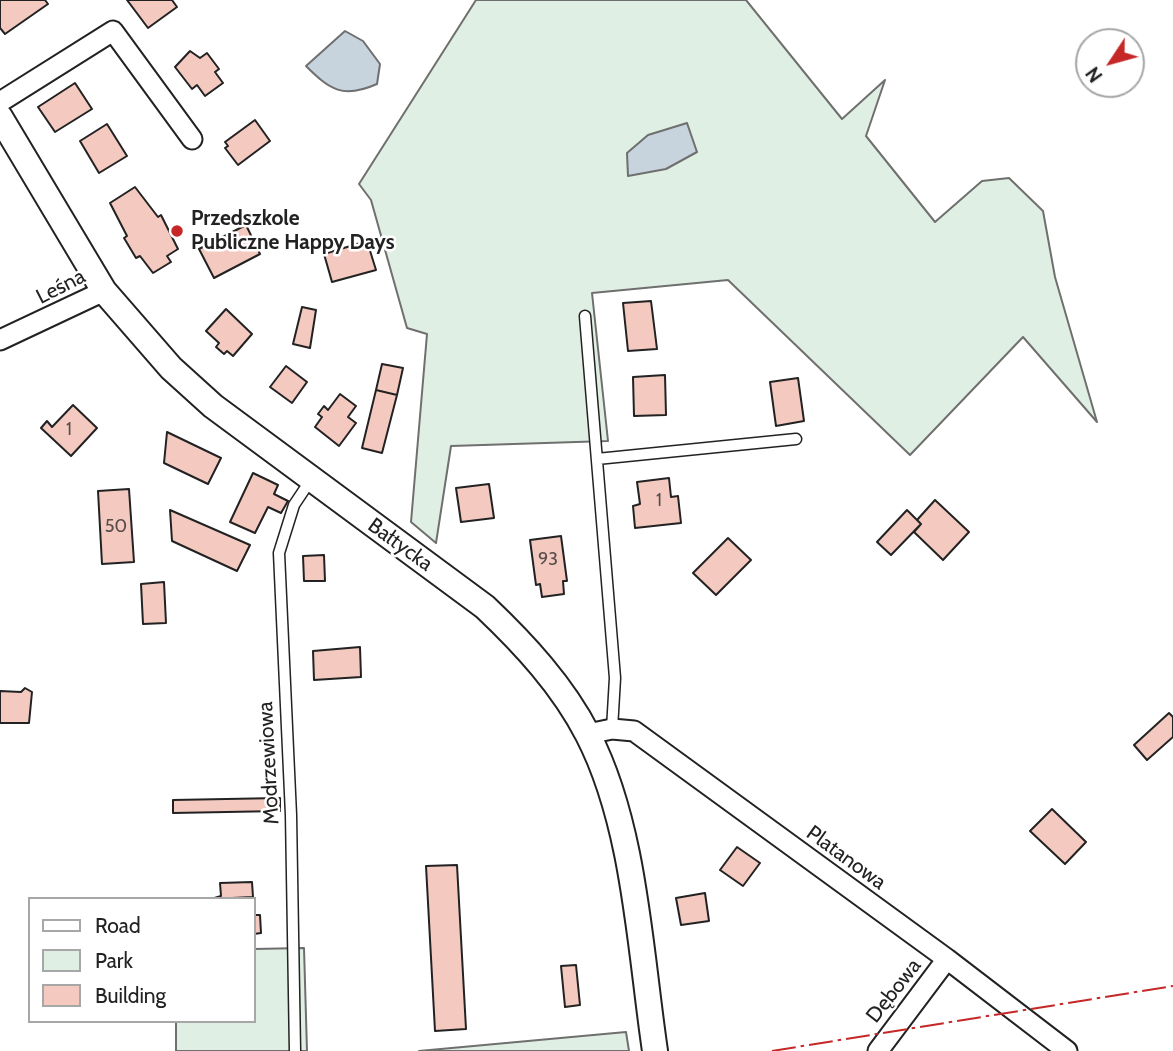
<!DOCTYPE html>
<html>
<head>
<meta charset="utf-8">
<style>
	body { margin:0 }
	#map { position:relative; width:1173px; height:1051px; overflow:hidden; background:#fff; font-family:Cabin,sans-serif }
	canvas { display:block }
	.legend { position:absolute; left:28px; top:897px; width:228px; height:126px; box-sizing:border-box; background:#fff; border:2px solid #a7a7a7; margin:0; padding:9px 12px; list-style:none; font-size:21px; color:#222 }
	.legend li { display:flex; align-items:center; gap:14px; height:35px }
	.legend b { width:35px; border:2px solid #a7a7a7 }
	.north { position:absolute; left:1075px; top:28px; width:70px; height:70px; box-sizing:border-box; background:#fff; border:2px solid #a7a7a7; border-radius:50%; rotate:234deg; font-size:19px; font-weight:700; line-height:28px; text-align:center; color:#222 }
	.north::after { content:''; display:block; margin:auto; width:24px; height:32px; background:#c62828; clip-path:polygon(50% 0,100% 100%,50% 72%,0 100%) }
</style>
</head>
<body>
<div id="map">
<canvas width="1173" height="1051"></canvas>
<ul class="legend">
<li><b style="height:9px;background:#fff"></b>Road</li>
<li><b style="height:19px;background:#e0efe3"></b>Park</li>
<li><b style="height:19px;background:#f3c9c0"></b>Building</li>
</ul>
<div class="north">N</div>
</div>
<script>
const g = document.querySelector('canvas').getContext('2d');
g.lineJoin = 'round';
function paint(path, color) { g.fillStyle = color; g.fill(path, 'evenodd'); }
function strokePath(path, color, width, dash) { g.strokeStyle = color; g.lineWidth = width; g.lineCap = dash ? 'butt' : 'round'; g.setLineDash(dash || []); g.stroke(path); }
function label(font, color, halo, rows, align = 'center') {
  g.font = font + ' Cabin,sans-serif'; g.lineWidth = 5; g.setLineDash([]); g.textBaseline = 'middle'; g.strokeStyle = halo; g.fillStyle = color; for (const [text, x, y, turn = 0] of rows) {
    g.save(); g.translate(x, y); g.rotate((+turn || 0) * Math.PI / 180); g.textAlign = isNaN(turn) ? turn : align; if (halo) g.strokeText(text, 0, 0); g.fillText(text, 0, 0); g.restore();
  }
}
const green = new Path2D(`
	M476 0H746L842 119 885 80 866 136 935 222 982 181 1009 178 1043 211 1055 277 1097 422 1023 337 910 455 728 280 592 293 608 441 451 446 436 543 411 522 427 334 407 328 371 200 359 184Z
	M304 948 307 1051H176V1021H254V949Z
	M626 1032 629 1051H419Z`);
paint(green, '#e0efe3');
strokePath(green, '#6f6f6f', 2);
const water = new Path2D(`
	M345 31 363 41 380 64 377 84C343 99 330 90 306 66Z
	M687 123 697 152 666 169 628 176 627 153 648 135Z`);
paint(water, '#c7d3dd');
strokePath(water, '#6f6f6f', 2);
const building = new Path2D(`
	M0 0H45L48 4 5 34 0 28Z
	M127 0H172L177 7 148 28Z
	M190 51 200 58 207 53 219 69 215 72 223 83 205 96 197 85 192 89 175 67Z
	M75 83 92 109 55 132 38 107Z
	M255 120 270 141 238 165 225 148 228 146 225 142Z
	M107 124 127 156 99 173 80 141Z
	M135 187 158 217 161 215 178 249 167 256 171 262 153 273 140 256 136 258 124 238 127 236 110 203Z
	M246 225 260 254 214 278 199 249Z
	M367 241 376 270 332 282 324 254Z
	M651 301 657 349 628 351 623 303Z
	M302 307 316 310 310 348 293 344Z
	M226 309 252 334 233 356 227 351 224 354 216 347 219 343 206 331Z
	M382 364 403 368 397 395 376 390Z
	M286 366 307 382 292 403 270 387Z
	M665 375 666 415 634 416 633 377Z
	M798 378 804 421 776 426 770 382Z
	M376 390 397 395 382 453 362 448Z
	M340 394 356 406 348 417 356 423 339 446 315 427 322 417 318 414 324 406 328 410Z
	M73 405 97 428 71 456 41 428 47 421 52 427Z
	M167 432 221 458 208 484 164 463Z
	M253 473 278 485 274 494 288 501 281 513 268 507 255 533 230 522Z
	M669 478 671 497 678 496 681 523 635 528 633 506 640 504 637 482Z
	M489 484 494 518 461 522 456 488Z
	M129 489 134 562 102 564 98 491Z
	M935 500 969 532 943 560 914 532 921 524 917 520Z
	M170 510 250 545 237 571 172 541Z
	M907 510 921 524 891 555 877 542Z
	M561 536 567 581H563L564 594 542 597 540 584 536 585 530 540Z
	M728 538 751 560 716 595 693 573Z
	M324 555 325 581H304L303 556Z
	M164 582 166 623 143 624 141 584Z
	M360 647 361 677 314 680 313 651Z
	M25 688 32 692 29 723H0V691L21 692Z
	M1169 713 1173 717V737L1147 760 1134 745Z
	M280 798V811L173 813V800Z
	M1052 809 1086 842 1065 864 1030 831Z
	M737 847 760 863 743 886 720 870Z
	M457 865 466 1029 435 1031 426 866Z
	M252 882 253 897 211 899 221 896 220 883Z
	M705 893 709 921 681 925 676 898Z
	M254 915H260L261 933 254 934Z
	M576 965 580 1005 565 1007 561 966Z`);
paint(building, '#f3c9c0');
strokePath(building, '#222', 2);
const service = new Path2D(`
	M585 316 615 678 612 729
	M597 459 796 439
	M295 1051 291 815 279 553 294 505 310 481`);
const minor = new Path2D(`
	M0 102 113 31 192 139
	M0 340 104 291
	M588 734 612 729 634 731 947 959 1067 1051
	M878 1051 947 959`);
const tertiary = new Path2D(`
	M0 117 104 291 171 368 213 406 485 607C524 644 563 686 588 735 635 826 640 950 655 1051`);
strokePath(service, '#222', 13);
strokePath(minor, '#222', 23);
strokePath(tertiary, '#222', 28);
strokePath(service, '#fff', 10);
strokePath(minor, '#fff', 19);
strokePath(tertiary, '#fff', 24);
strokePath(new Path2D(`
	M772 1051 1173 986`), '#c62828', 2, [24, 5, 3.5, 5]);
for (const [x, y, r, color] of [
	[177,231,7,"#c62828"]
]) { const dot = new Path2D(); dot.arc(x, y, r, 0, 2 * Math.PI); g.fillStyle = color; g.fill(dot); strokePath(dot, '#fff', 2.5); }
label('18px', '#564c4a', null, [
	["1",69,430],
	["1",659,501],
	["50",116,527],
	["93",548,560]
]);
label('bold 21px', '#222', '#fff', [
	["Przedszkole",191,219],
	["Publiczne Happy Days",191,243]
], 'left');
label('21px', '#222', '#fff', [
	["Leśna",61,287,-27],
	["Bałtycka",400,545,36],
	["Modrzewiowa",269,763,-93],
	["Platanowa",846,858,36],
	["Dębowa",894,991,-52]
]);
</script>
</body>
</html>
